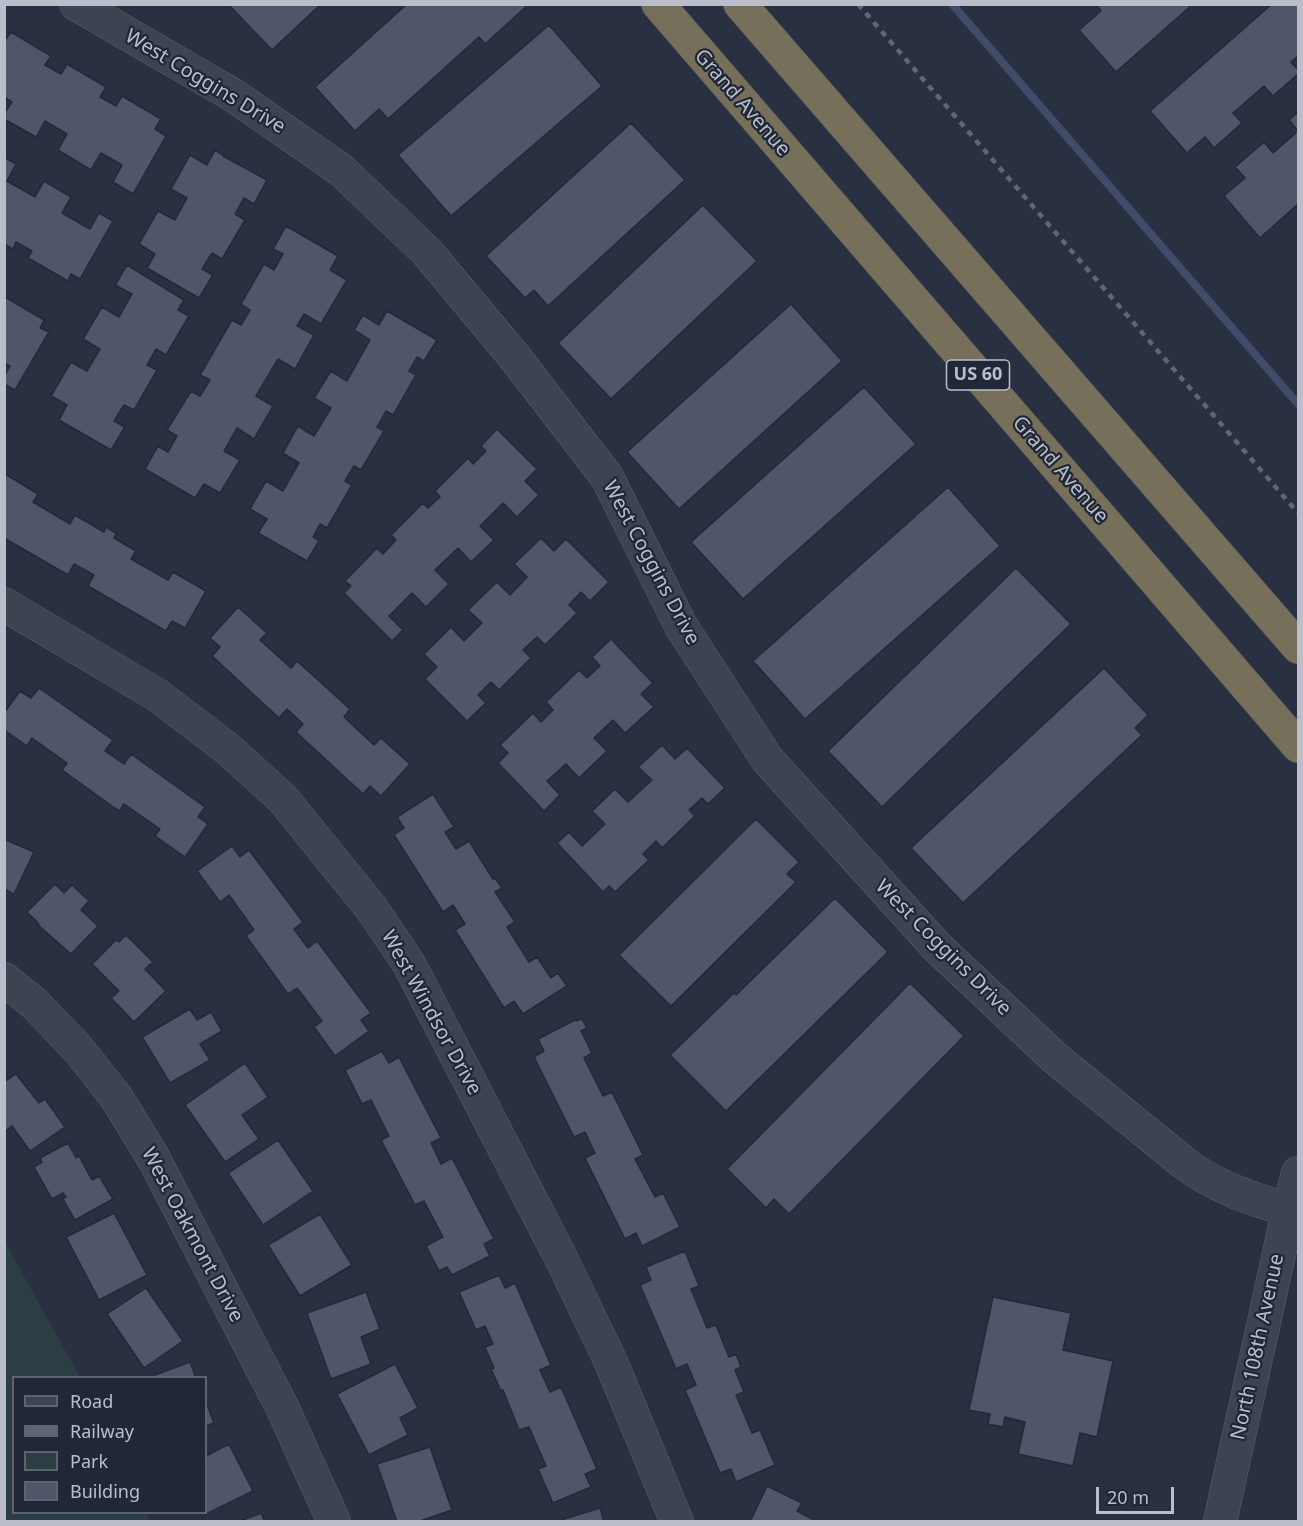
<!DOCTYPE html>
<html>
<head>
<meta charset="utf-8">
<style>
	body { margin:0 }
	#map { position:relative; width:1303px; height:1526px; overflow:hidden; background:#293041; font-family:"Noto Sans",sans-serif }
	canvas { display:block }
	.frame { position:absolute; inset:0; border:6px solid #babecb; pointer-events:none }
	.legend { position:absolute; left:12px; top:1376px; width:195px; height:138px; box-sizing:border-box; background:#212736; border:2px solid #5e6372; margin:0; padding:8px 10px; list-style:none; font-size:18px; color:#babecb }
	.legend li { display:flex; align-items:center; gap:12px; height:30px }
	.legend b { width:30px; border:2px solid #5e6372 }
	.scale { position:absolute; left:1096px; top:1487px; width:78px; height:27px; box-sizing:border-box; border:3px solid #babecb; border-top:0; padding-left:8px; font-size:18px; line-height:21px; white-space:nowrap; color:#babecb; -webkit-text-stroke:4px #212736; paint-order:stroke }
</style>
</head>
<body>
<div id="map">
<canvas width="1303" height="1526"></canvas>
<div class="frame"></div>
<ul class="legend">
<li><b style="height:8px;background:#3d4351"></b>Road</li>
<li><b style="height:8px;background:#5f6678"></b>Railway</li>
<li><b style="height:16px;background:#2c3e43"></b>Park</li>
<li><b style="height:16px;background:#4f566a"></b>Building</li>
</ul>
<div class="scale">20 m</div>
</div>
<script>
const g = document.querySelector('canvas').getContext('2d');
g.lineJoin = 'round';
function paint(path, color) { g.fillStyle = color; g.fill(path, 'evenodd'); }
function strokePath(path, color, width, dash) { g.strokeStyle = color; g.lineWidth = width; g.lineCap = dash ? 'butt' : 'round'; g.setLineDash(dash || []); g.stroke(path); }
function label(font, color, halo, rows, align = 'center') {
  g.font = font + ' "Noto Sans",sans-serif'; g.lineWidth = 4.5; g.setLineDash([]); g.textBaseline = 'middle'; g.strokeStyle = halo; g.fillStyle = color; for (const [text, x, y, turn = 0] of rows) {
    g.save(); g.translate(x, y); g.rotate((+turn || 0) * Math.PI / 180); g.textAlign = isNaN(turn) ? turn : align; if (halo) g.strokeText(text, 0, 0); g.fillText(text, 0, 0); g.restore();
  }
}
paint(new Path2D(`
	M5 1242 80 1377 14 1378V1512L146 1513 151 1521H5Z`), '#2c3e43');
strokePath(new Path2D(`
	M952 4 1298 404`), '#404c69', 8);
const building = new Path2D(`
	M228 4H321L272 50Z
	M407 4H529L485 44 479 37 388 119 379 109 355 131 315 87Z
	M1096 4H1193L1116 72 1079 30 1101 11Z
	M1272 4H1298V56L1291 62 1298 70V74L1273 96 1264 86 1233 113 1242 123 1214 148 1205 137 1187 153 1150 111Z
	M549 25 602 86 451 216 398 155Z
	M11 32 51 56 45 65 61 74 67 64 106 87 100 97 116 106 122 96 161 119 155 129 166 136 133 194 113 182 122 165 101 153 91 170 58 150 67 134 45 121 36 137 4 119V114L12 102 4 97V42Z
	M1298 112V131L1289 120Z
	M631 123 685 180 548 306 534 290 525 298 486 256Z
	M1298 131V204L1260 238 1224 196 1245 178 1235 167 1264 142 1273 153Z
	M215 150 223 155V156L267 180 254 204 244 198 235 214 245 220 222 259 212 253 202 269 213 275 199 298 147 268 155 254 139 244 158 211 175 220 187 198 171 189 190 155 207 165Z
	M4 157 16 164 7 181 35 197 44 181 71 197 62 213 90 229 99 213 113 221 80 279 71 274 68 281 28 258 32 251 16 242 13 249 4 244Z
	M703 205 757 261 611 399 558 343Z
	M286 226 338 256 330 270 347 280 321 324 304 314 297 326 314 335 295 369 278 359 256 396 273 406 254 439 237 428 224 451 240 460 220 493 204 484 195 498 145 469 158 446 168 452 177 436 167 430 191 391 200 396 210 380 200 375 232 320 241 325 250 310 241 304 264 264 274 270 283 254 273 249Z
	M127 265 184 300 178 310 189 316 166 355 156 349 147 365 157 370 134 410 124 405 114 421 125 427 111 450 59 420 67 405 51 396 71 362 87 371 100 349 83 339 102 307 119 317 132 294 115 285Z
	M5 297 44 320 40 328 49 332 15 390 4 384V376L10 366 4 363Z
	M791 304 842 361 679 509 627 452Z
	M387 311 437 340 424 361 417 357 409 371 416 375 393 415 386 411 377 427 384 431 361 470 354 466 345 481 352 485 327 528 320 524 313 537 319 541 307 561 258 533 267 519 250 509 266 481 283 491 299 463 283 453 298 426 314 436 331 408 314 398 331 371 347 381 370 340 354 330 363 315 379 325Z
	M864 387 916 444 743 599 691 542Z
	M497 429 537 469 525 481 539 495 517 517 503 503 480 526 494 540 471 562 458 548 435 570 449 584 426 607 412 593 389 616 403 630 392 641 344 593 351 586 345 581 377 548 383 554 396 540 391 535 423 503 428 508 440 497 435 491 468 458 473 464 486 451 481 446Z
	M5 474 38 494 33 502 70 524 75 515 104 532 106 527 117 534 114 538 136 551 131 559 168 580 173 572 206 591 185 628 172 621 166 631 88 586 94 575 74 564 68 575 4 538Z
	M948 487 1000 546 805 719 753 661Z
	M541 538 554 551 566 539 609 582 590 601 581 592 569 605 577 613 545 645 537 637 523 650 531 658 499 690 491 682 478 695 486 703 467 721 425 679 437 667 424 654 451 627 464 641 482 623 468 610 497 582 510 595 527 577 514 564Z
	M1016 568 1071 624 882 807 828 751Z
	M238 607 267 633 260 640 291 668 297 661 350 709 344 717 374 745 381 738 410 764 381 796 370 786 363 794 296 732 303 724 287 709 279 718 212 656 220 647 210 638Z
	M611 639 653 683 641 694 654 707 625 733 613 720 594 738 607 751 579 778 566 764 547 781 560 795 544 811 498 763 508 753 500 745 533 713 541 722 553 710 546 702 579 670 587 678 600 666 592 657Z
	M1104 668 1148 715 1135 728 1142 735 963 903 911 848Z
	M39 688 113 740 105 751 124 764 131 754 205 807 198 817 208 824 185 857 155 836 160 829 124 804 119 811 62 770 67 763 32 738 27 746 4 730V713L20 691 31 698Z
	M662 745 675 759 687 748 725 788 708 804 702 798 689 810 695 816 662 848 656 841 643 854 649 860 615 892 609 886 603 892 557 843 569 832 582 846 605 824 592 811 615 789 628 802 652 780 638 767Z
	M433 794 454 827 445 832 456 849 469 841 493 879 495 878 502 888 495 892 515 922 507 927 529 962 537 957 551 978 558 973 567 986 523 1014 514 1001 504 1008 455 930 465 924 453 905 443 912 394 835 404 828 397 817Z
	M756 819 799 862 787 874 796 882 671 1006 619 955Z
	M4 839 34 852 14 894 4 889Z
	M232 846 240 857 249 850 303 922 294 929 308 948 317 941 371 1013 361 1020 369 1031 335 1056 314 1027 322 1021 297 988 288 994 246 936 254 930 229 895 220 902 197 871Z
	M55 884 64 893 72 885 89 901 81 910 98 926 71 954 38 925 39 924 27 912Z
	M835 898 888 952 726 1111 670 1055 734 993 736 995Z
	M126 935 153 962 145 969 166 991 134 1022 111 998 119 991 92 964 116 940 119 942Z
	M910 983 964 1036 789 1214 774 1199 766 1208 727 1169Z
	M190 1009 197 1020 211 1012 222 1031 200 1044 210 1060 170 1083 142 1037Z
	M582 1019 587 1028 581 1031 592 1053 584 1058 603 1096 612 1092 643 1155 635 1159 655 1197 663 1193 680 1227 642 1246 636 1233 625 1239 585 1158 595 1153 585 1132 574 1137 534 1057 544 1051 538 1039 575 1020 576 1021Z
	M382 1051 389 1063 399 1057 441 1138 431 1143 441 1164 452 1158 494 1239 484 1244 490 1256 452 1275 447 1267 439 1271 426 1246 443 1237 424 1201 415 1205 381 1140 389 1136 371 1100 362 1104 345 1070Z
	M245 1063 268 1097 242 1115 259 1139 225 1162 185 1105Z
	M16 1074 39 1103 45 1099 65 1127 30 1151 12 1126 4 1132V1082Z
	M278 1140 313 1191 263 1225 228 1173Z
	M68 1143 76 1158 79 1156 92 1180 99 1176 113 1199 75 1220 63 1199 66 1197 63 1193 52 1199 34 1167 42 1162 40 1158Z
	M114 1213 147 1275 99 1300 66 1237Z
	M320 1214 352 1265 300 1296 268 1245Z
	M685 1251 699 1286 691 1289 707 1328 716 1325 729 1357 736 1354 741 1367 735 1370 744 1392 736 1395 752 1433 760 1430 775 1465 736 1482 731 1469 720 1473 685 1390 696 1385 687 1364 676 1369 640 1285 651 1280 646 1267Z
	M499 1275 505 1288 515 1283 551 1365 540 1370 550 1392 561 1387 597 1469 585 1474 591 1487 553 1503 538 1469 546 1466 529 1427 519 1430 503 1390 501 1391 491 1369 494 1368 485 1347 493 1344 485 1326 476 1330 459 1292Z
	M146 1288 183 1341 144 1368 107 1314Z
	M366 1292 380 1329 361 1337 371 1364 331 1379 307 1313Z
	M993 1297 1071 1313 1063 1350 1113 1361 1097 1437 1080 1433 1073 1466 1018 1454 1025 1422 1005 1417 1003 1427 988 1424 990 1414 969 1410Z
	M190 1362 196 1378H147Z
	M395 1364 418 1408 400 1418 408 1435 369 1455 337 1394Z
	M206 1402 214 1423 206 1426Z
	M229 1444 253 1491 202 1516 200 1512H206V1456Z
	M430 1447 452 1510 417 1522H397L377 1464Z
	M767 1486 802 1503 797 1511 818 1522H750Z
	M600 1508 604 1522H561V1520Z
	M261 1513 265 1522H238Z`);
paint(building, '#4f566a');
strokePath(building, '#232938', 1.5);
const minor = new Path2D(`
	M76 4 233 95 341 170 427 252 513 355 607 477 681 626 767 759 937 947 1055 1058 1184 1163C1217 1188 1250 1198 1288 1210
	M4 604 157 695 228 749 283 799 372 909 409 964 561 1258 611 1362 677 1522
	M4 979 35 1004 78 1049 116 1097 154 1159 283 1409 334 1522
	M1220 1522 1284 1231 1298 1173`);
const highway = new Path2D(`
	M658 4 1298 746
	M740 4 1298 647`);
strokePath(minor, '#5b606e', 34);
strokePath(highway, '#474d5b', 34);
strokePath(minor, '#3d4351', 33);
strokePath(highway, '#766f5a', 33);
strokePath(new Path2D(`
	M858 4 1298 513`), '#5f6678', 4.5, [6, 6]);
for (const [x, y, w] of [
	[978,375,63]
]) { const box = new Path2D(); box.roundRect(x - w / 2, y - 15, w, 30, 4.5); g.fillStyle = '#212736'; g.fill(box); strokePath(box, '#babecb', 1.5); }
label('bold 18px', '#babecb', null, [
	["US 60",978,375]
]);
label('20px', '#babecb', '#212736', [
	["West Coggins Drive",205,82,31],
	["Grand Avenue",742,103,49],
	["Grand Avenue",1060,470,49],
	["West Coggins Drive",651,563,62],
	["West Coggins Drive",943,948,45],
	["West Windsor Drive",431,1013,61],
	["West Oakmont Drive",192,1235,62],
	["North 108th Avenue",1258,1347,-78]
]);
</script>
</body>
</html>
